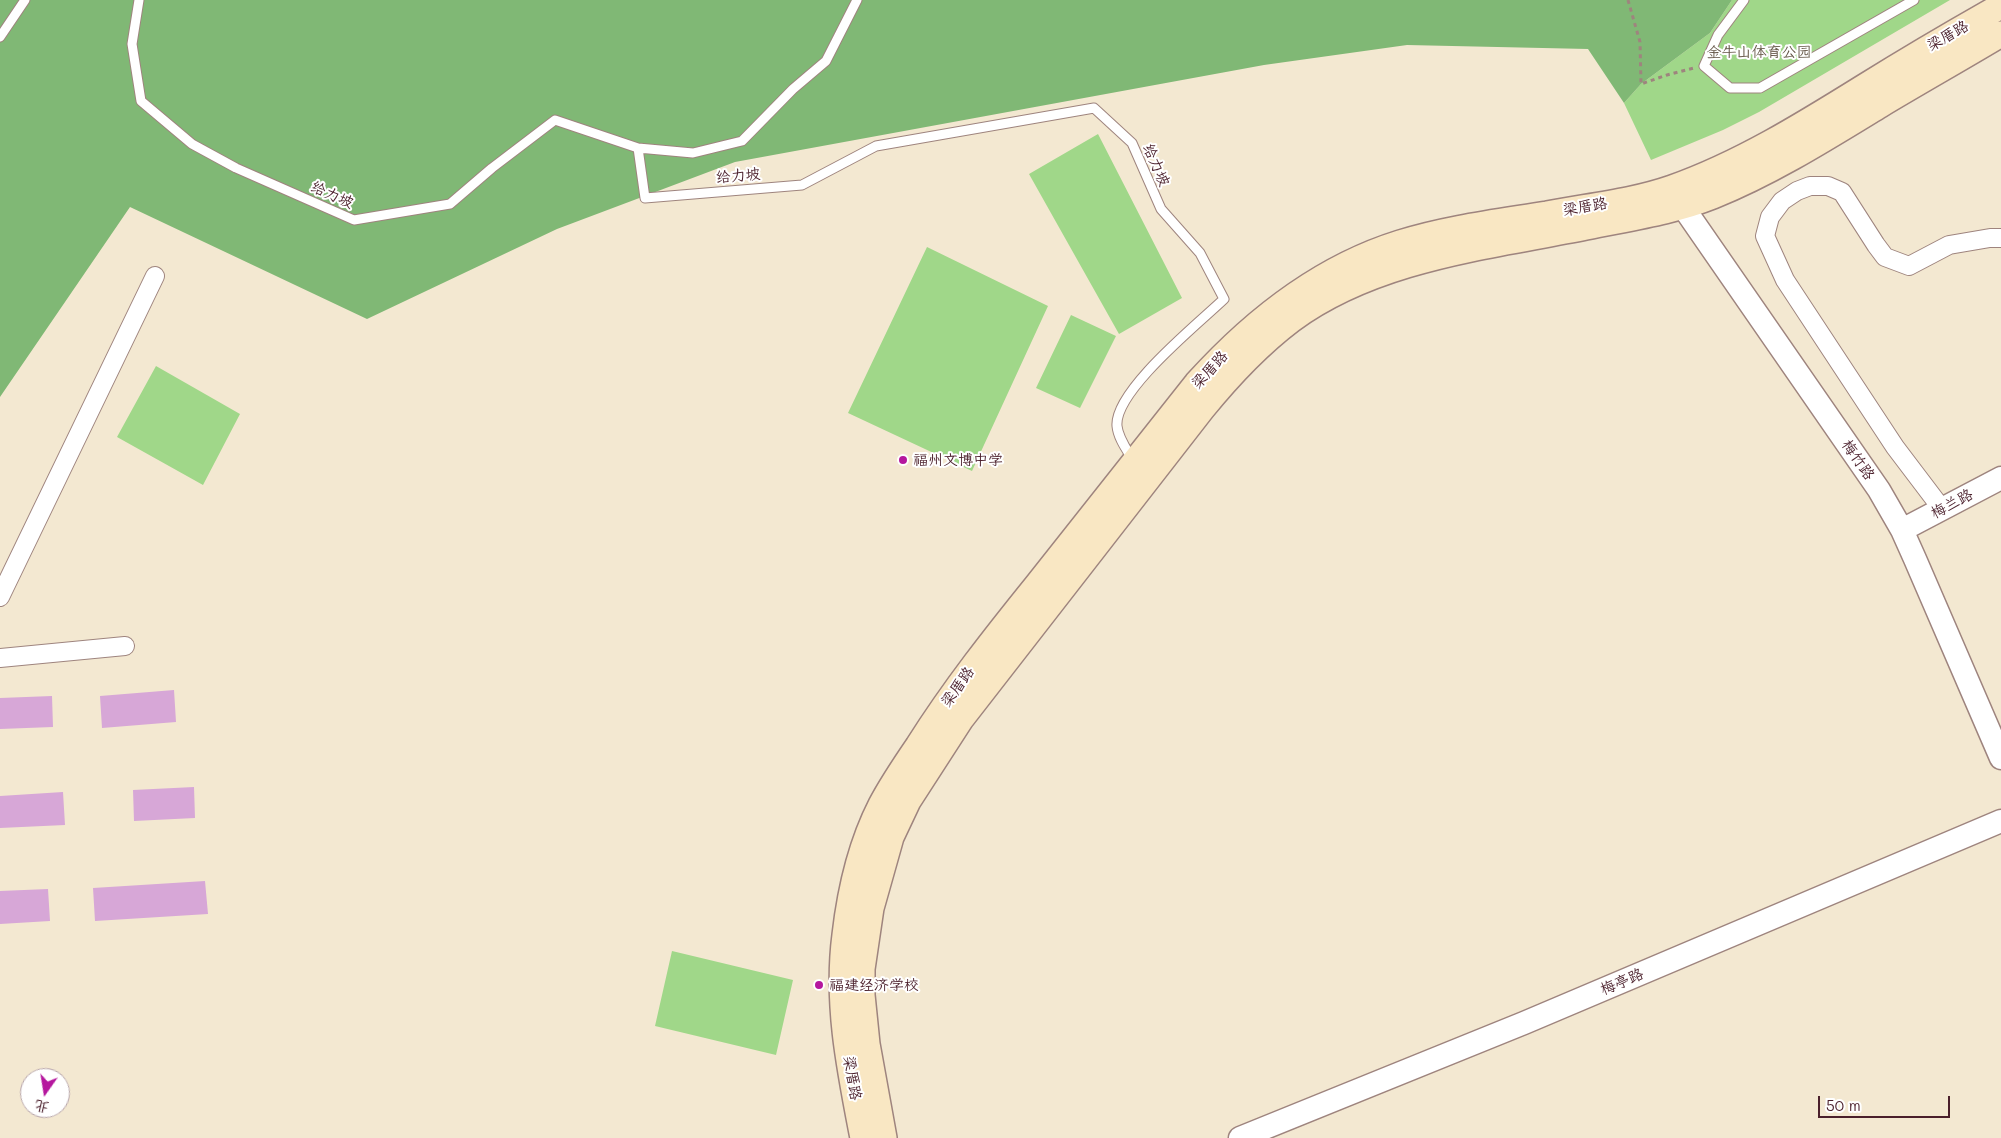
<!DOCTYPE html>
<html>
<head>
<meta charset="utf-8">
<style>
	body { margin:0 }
	#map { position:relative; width:2001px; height:1138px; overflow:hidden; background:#f3e8d1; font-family:Mali,"LXGW WenKai TC",sans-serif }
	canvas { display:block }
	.north { position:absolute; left:20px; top:1068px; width:50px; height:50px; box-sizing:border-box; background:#fff; border:1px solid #b7a5aa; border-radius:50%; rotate:193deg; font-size:14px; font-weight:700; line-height:20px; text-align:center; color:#4a1f2b }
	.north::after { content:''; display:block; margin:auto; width:18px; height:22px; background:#b5179e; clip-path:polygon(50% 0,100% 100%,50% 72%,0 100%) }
	.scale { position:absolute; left:1818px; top:1096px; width:132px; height:22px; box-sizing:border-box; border:2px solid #4a1f2b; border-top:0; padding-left:6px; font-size:15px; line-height:18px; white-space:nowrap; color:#4a1f2b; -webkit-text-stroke:4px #fff; paint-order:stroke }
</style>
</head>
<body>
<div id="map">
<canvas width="2001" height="1138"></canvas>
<div class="north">北</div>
<div class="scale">50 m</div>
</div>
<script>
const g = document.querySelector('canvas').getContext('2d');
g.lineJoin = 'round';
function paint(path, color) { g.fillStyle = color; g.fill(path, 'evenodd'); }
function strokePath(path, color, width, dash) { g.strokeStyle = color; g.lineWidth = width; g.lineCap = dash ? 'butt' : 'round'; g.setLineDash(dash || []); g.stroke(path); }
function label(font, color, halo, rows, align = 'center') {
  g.font = font + ' Mali,"LXGW WenKai TC",sans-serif'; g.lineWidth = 4; g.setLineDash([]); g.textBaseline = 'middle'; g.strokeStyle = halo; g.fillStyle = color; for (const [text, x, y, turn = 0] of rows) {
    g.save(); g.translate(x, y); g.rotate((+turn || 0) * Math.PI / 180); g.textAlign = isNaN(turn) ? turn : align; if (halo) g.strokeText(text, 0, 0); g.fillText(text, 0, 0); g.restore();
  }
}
paint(new Path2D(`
	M1732 0H1950L1759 112 1723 130 1651 160 1624 103 1641 84 1710 33Z
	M1098 134 1182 298 1119 334 1029 174Z
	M927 247 1048 306 972 471 848 413Z
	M1071 315 1116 336 1080 408 1036 388Z
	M156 366 240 414 203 485 117 437Z
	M672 951 793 980 776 1055 655 1026Z`), '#a0d789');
paint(new Path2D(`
	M0 0H1732L1710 33 1641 84 1624 103 1588 49 1407 45 1264 65 735 162 557 229 367 319 130 207 0 397Z`), '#80b875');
paint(new Path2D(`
	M174 690 176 722 102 728 100 696Z
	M52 696 53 727 0 729V698Z
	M194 787 195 818 134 821 133 790Z
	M63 792 65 825 0 828V796Z
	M205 881 208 914 95 921 93 888Z
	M48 889 50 921 0 924V891Z`), '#d7a7d7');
const service = new Path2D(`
	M139 0 132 44 141 101 192 144 236 168 354 220 450 204 492 168 555 120 638 148 645 198 802 185 876 146 1094 108 1132 143 1161 209 1200 253 1224 299C1199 323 1114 391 1117 426 1118 438 1127 450 1133 460
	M1744 0 1718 35 1704 66 1730 88H1760L1914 0
	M0 37 25 0
	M638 148 693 153 742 141 793 89 826 61 857 0`);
const minor = new Path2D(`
	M1942 509 1895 447 1785 280 1765 236 1770 217 1782 201 1797 191 1810 186H1828L1842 192 1876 245 1885 257 1909 266 1949 245 1990 238H2001
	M0 597 155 276
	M0 658 125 646`);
const tertiary = new Path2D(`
	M1672 191 1879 490 1902 530 1915 559 2001 758
	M1902 530 2001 478
	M1240 1138 1524 1023 2001 821`);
const secondary = new Path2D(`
	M863 1138C850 1071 836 1004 845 935 850 892 861 844 881 805 892 784 905 765 918 746 954 689 995 637 1037 585 1091 517 1144 450 1197 383 1253 321 1320 268 1400 243 1448 228 1498 222 1547 214 1588 206 1632 202 1672 188 1740 164 1803 125 1864 87 1909 59 1955 32 2001 6
	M884 1138 867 1044 862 995V969L871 908 891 837 908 801 961 719 1202 409C1228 377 1258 345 1291 320 1375 258 1487 247 1586 227 1629 218 1673 212 1713 196 1772 172 1826 138 1880 105 1920 81 1961 58 2001 34`);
strokePath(service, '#9e847e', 11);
strokePath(minor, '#9e847e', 20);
strokePath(tertiary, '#9e847e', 25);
strokePath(secondary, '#9e847e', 28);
strokePath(new Path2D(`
	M1628 0 1640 42 1641 84 1667 75 1694 68`), '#9e847e', 3, [4, 4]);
strokePath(service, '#fff', 9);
strokePath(minor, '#fff', 18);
strokePath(tertiary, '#fff', 22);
strokePath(secondary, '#f9e7c3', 25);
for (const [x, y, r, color] of [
	[903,460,5,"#b5179e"],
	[819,985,5,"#b5179e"]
]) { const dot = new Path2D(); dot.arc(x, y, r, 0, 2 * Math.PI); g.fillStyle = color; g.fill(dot); strokePath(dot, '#fff', 2); }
label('15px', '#4a1f2b', '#fff', [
	["梁厝路",1948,36,-30],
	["给力坡",1156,165,66],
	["给力坡",738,176,-5],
	["给力坡",332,195,24],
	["梁厝路",1585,207,-10],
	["梁厝路",1210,370,-48],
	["梅竹路",1858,460,55],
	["梅兰路",1952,504,-28],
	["梁厝路",958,687,-55],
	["梅亭路",1622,982,-23],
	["梁厝路",852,1078,80]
]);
label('15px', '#645647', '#fff', [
	["金牛山体育公园",1759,52]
]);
label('15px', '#4a1f2b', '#fff', [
	["福州文博中学",913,460],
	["福建经济学校",829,985]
], 'left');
</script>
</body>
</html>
